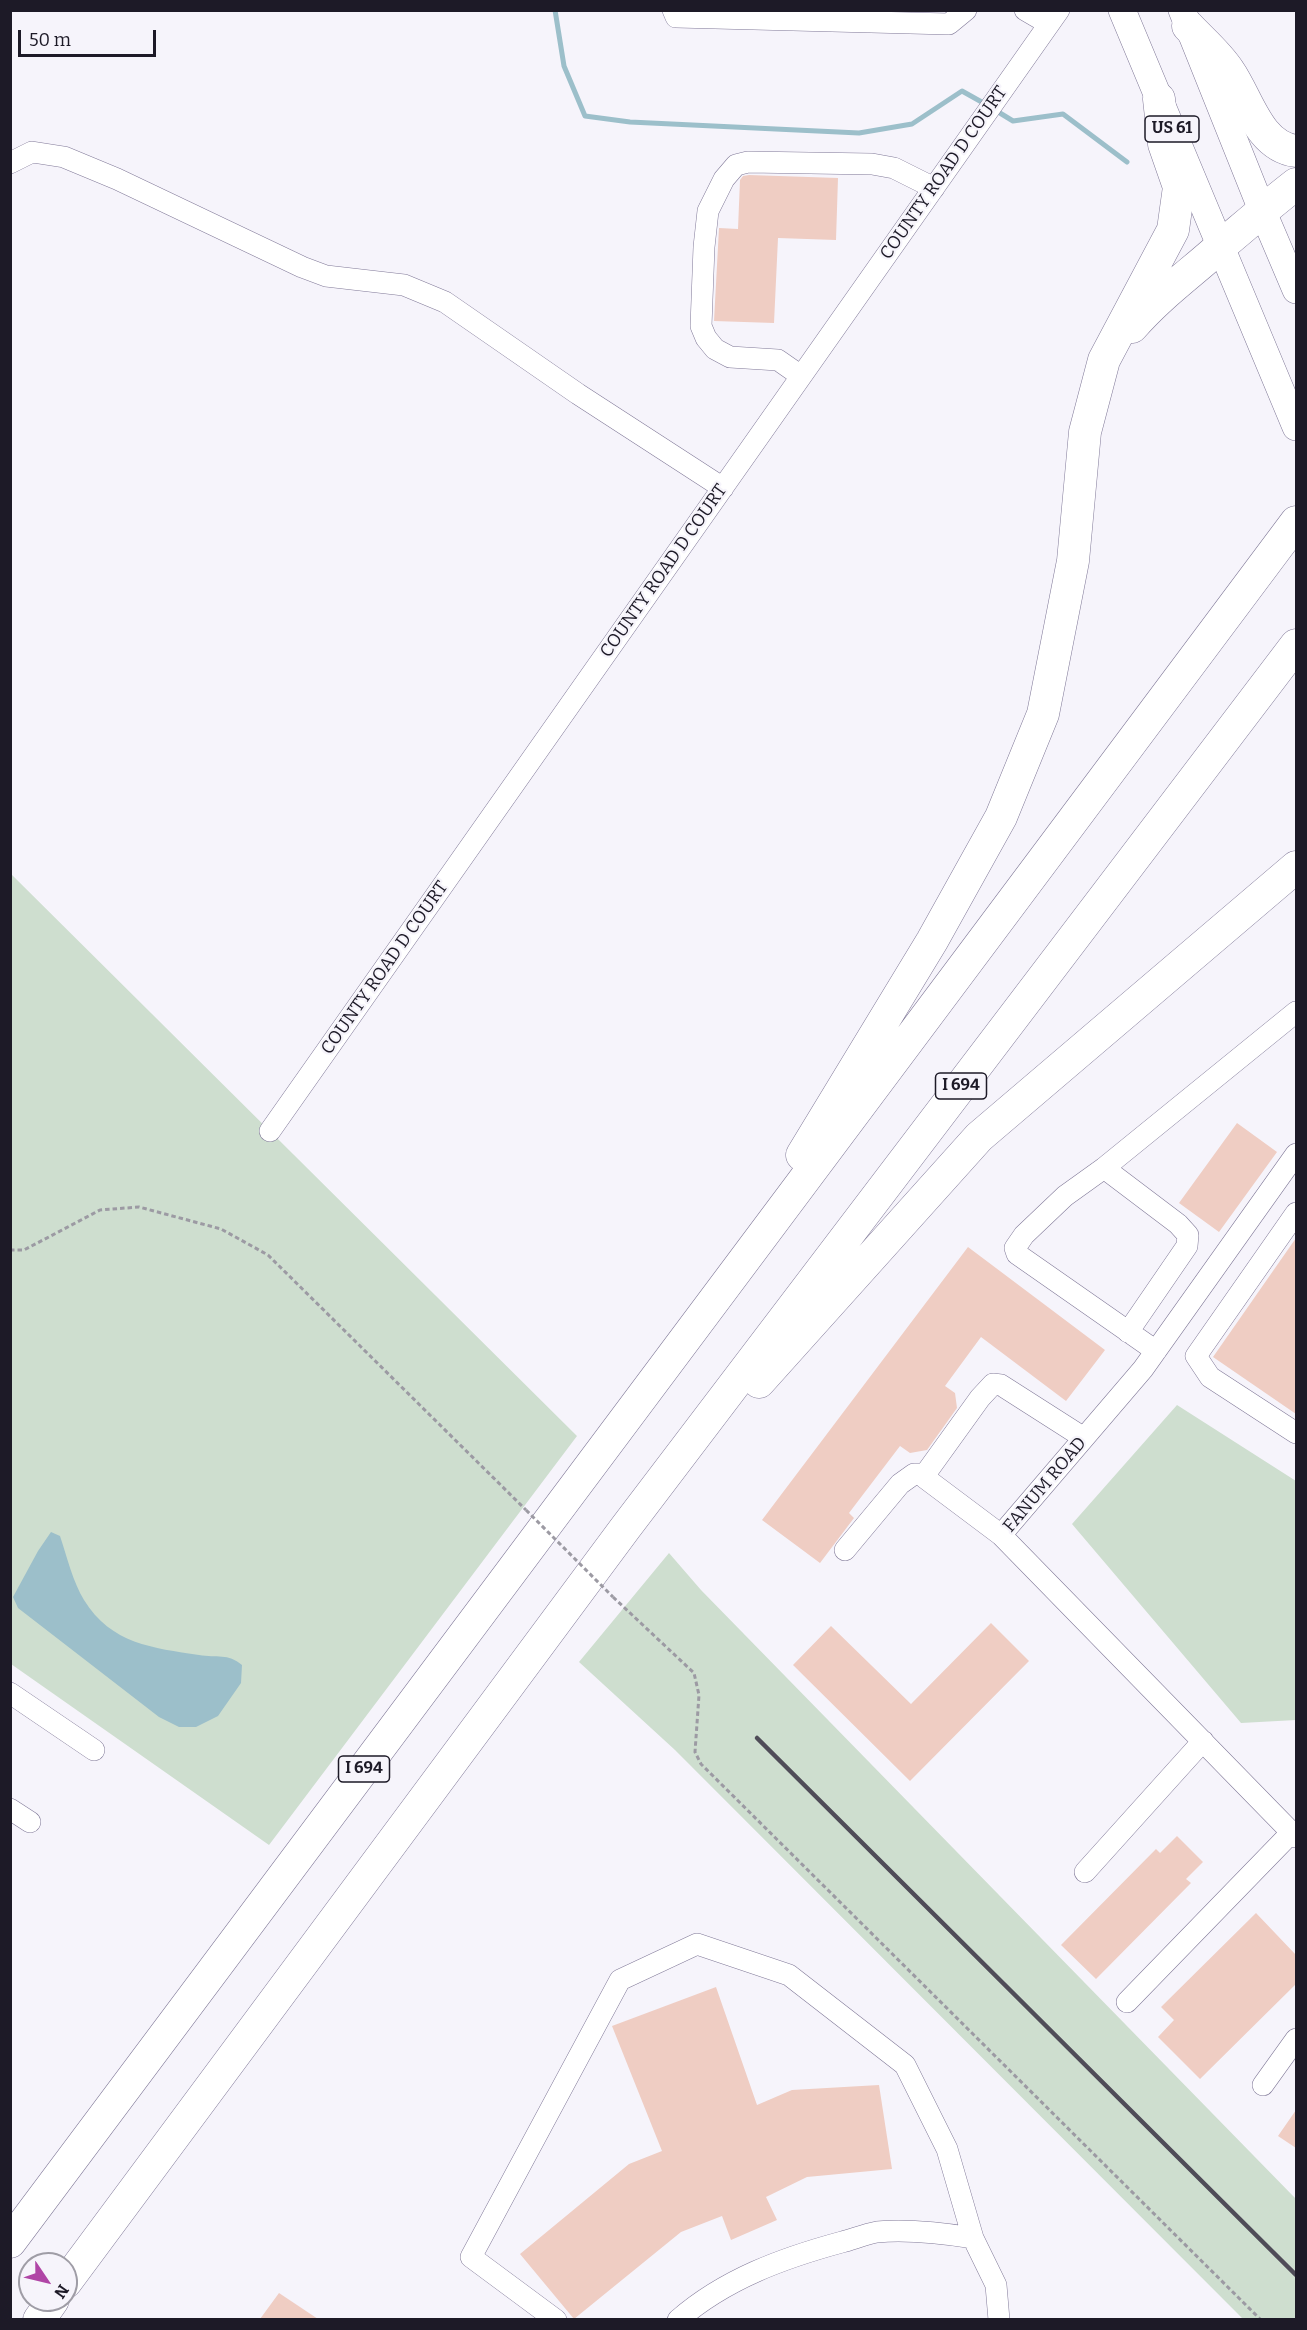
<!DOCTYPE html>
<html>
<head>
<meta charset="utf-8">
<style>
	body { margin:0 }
	#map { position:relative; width:1307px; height:2330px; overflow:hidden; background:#f6f4fb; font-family:Bitter,serif }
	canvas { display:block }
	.frame { position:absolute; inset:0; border:12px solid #1d1a27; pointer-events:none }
	.north { position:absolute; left:18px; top:2252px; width:60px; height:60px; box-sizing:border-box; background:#f6f4fb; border:2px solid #9f9da6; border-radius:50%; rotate:125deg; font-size:16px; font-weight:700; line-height:24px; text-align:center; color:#1d1a27 }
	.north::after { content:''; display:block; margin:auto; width:21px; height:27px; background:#b045a6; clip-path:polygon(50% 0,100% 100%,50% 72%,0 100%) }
	.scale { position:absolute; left:18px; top:30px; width:138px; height:27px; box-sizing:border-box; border:3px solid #1d1a27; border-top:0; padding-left:8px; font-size:18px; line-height:21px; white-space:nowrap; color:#1d1a27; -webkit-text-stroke:4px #f6f4fb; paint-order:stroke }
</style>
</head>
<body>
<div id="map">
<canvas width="1307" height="2330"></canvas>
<div class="frame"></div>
<div class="north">N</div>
<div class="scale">50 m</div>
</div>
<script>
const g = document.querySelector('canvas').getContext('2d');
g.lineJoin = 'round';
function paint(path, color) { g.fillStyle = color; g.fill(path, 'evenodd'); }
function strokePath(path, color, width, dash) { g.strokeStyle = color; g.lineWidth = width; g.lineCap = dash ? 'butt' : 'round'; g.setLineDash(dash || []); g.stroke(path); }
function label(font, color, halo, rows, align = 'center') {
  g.font = font + ' Bitter,serif'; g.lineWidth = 4.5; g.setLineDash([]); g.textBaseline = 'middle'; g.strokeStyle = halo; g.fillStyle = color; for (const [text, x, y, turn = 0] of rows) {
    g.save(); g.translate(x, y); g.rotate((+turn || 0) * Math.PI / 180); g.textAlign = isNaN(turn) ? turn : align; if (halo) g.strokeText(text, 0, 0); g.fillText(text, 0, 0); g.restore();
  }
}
paint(new Path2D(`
	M10 873 577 1436 269 1845 11 1664Z
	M1177 1405 1296 1481V1720L1241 1723 1072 1524Z
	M669 1553 701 1590 1296 2199V2319H1243L675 1750 579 1662Z`), '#cedecf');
paint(new Path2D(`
	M51 1532 60 1536C67 1557 73 1582 84 1600 111 1644 153 1648 199 1655 217 1658 228 1653 242 1665L241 1683 218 1716 196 1727H179L159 1717 18 1608 13 1597 38 1551Z`), '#9cbfca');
strokePath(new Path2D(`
	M555 10 564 66 585 116 630 122 859 133 912 124 962 91 987 105
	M995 110 1013 121 1063 114 1127 162`), '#9cbfca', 5);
paint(new Path2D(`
	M749 175 838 178 836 240 778 238 774 323 714 321 719 228 738 229 740 180 743 176Z
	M1237 1123 1277 1152 1219 1232 1179 1203Z
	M1296 1238V1414L1213 1357Z
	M968 1247 1105 1350 1066 1401 981 1337 945 1386 955 1393 957 1408 927 1450 910 1453 900 1446 849 1513 854 1518 820 1563 762 1520Z
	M991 1623 1029 1661 910 1781 793 1665 831 1626 911 1704Z
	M1177 1836 1203 1862 1186 1879 1191 1883 1096 1979 1061 1945 1156 1849 1160 1853Z
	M1256 1913 1296 1955V1984L1200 2079 1158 2037 1174 2020 1161 2007Z
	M716 1987 757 2105 792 2090 879 2085 892 2169 807 2177 766 2197 777 2220 731 2240 722 2216 681 2232 574 2319 520 2254 629 2164 662 2151 612 2026Z
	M1296 2110V2148L1278 2136Z
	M279 2293 318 2319H260Z`), '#efcdc3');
const minor = new Path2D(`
	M673 10 676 17 949 24 966 10
	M1025 10 1049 24
	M10 163 32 152 64 157 117 179 302 267 326 276 404 285 445 302 578 394 723 488
	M801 376 778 360 730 357 715 349 706 338 701 326 704 247 708 211 724 179 736 165 748 162 872 164 894 168 934 188
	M270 1131 1059 10
	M1296 1154 1143 1369 1001 1535 1296 1837
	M1104 1168 1178 1224 1188 1235 1187 1246 1128 1332
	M1296 1213 1196 1356 1210 1377 1296 1433
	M1156 1351 1017 1254 1015 1248 1024 1235 1065 1196 1104 1168 1296 1012
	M1001 1535 925 1478 926 1473 980 1398 993 1384 1001 1385 1084 1438
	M845 1550 900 1484 914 1474H926
	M10 1693 94 1750
	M10 1809 30 1822
	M1085 1872 1203 1741
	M1127 2002 1292 1832
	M1263 2085 1296 2039
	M556 2320 471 2257 620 1980 697 1944 789 1975 905 2065 947 2149 973 2238
	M678 2320C725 2279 783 2258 842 2242 853 2239 866 2234 877 2232 909 2229 942 2233 973 2238L996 2285 999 2320`);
const major = new Path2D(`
	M1122 10 1296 427
	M1182 10 1262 210 1296 290`);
const highway = new Path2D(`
	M1188 26C1201 40 1218 54 1229 71 1248 98 1258 146 1296 151
	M1132 327C1160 295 1190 274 1221 246 1246 225 1270 204 1296 184
	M802 1155 932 941 1001 817 1043 714 1073 561 1085 432 1104 360 1173 230 1179 187 1164 144 1159 99
	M759 1382 979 1137 1296 867
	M10 2242 1296 522
	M66 2282 626 1527 1296 645
	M39 2320 53 2300`);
strokePath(minor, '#807998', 22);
strokePath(major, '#807998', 28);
strokePath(highway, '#807998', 33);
strokePath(new Path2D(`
	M10 1250H24L100 1210 139 1207 221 1229 268 1255 526 1510
	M613 1597 694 1673 699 1695 695 1752 701 1764 1261 2320`), '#9c9aa3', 3, [4.5, 3]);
strokePath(minor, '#fff', 21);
strokePath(major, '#fff', 27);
strokePath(highway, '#fff', 32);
strokePath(new Path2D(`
	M757 1738 1296 2275`), '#4f4c58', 4.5);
strokePath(new Path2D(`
	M526 1510 613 1597`), '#9c9aa3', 3, [4.5, 3]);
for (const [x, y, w] of [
	[1172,129,54],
	[961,1086,51],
	[364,1769,51]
]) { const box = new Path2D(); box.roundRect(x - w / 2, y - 13, w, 26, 4.5); g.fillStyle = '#f6f4fb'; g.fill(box); strokePath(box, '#1d1a27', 1.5); }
label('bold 16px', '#1d1a27', null, [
	["US 61",1172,129],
	["I 694",961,1086],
	["I 694",364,1769]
]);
label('18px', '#1d1a27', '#f6f4fb', [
	["COUNTY ROAD D COURT",944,173,-55],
	["COUNTY ROAD D COURT",664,571,-55],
	["COUNTY ROAD D COURT",385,968,-55],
	["FANUM ROAD",1045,1485,-50]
]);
</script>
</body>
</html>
